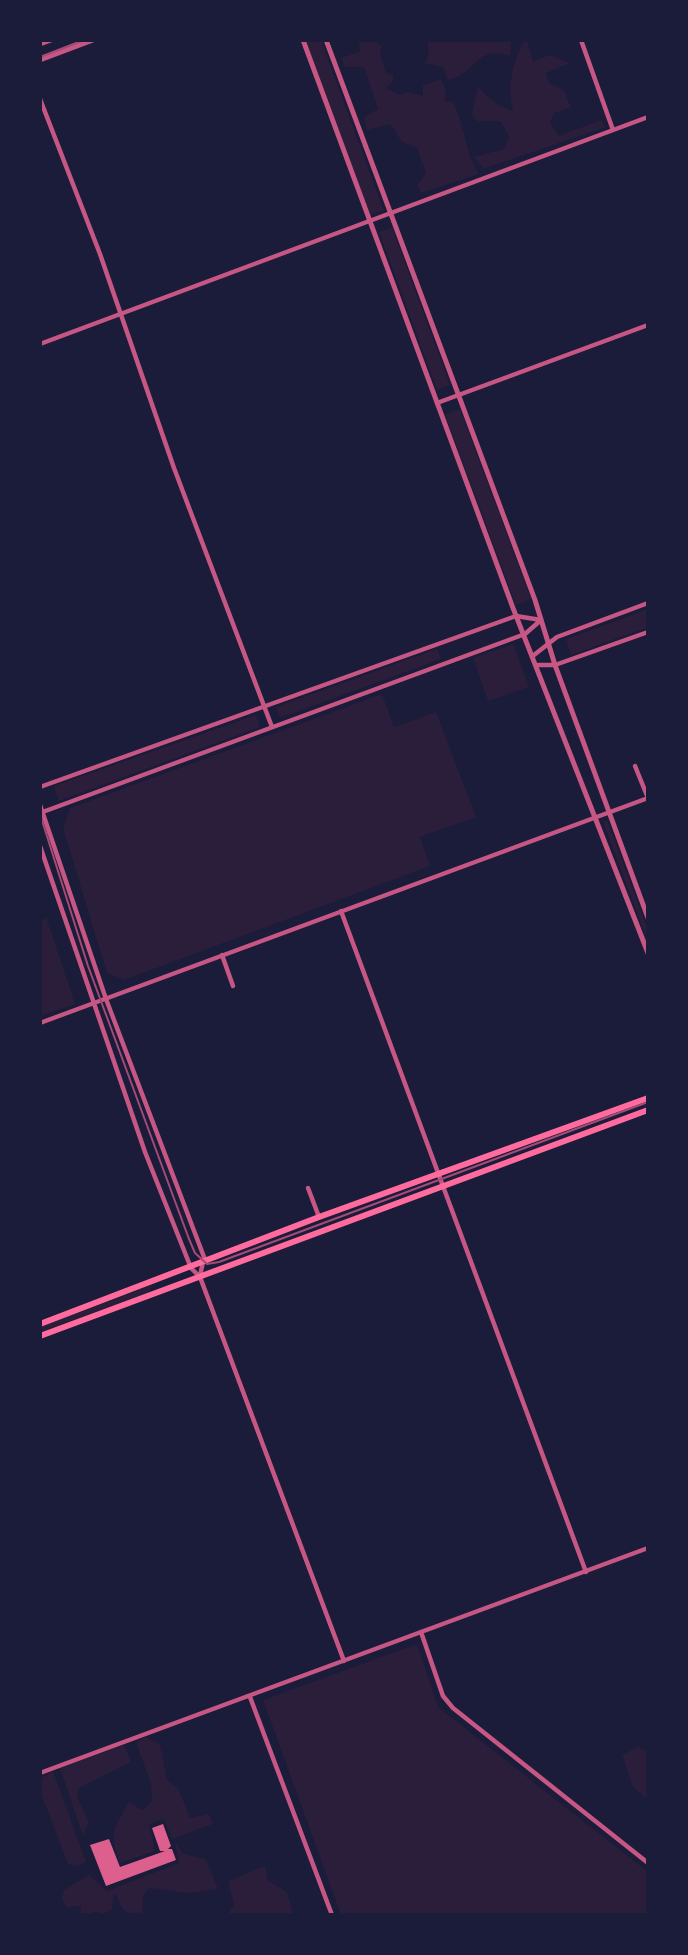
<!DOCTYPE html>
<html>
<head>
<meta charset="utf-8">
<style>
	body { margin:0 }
	#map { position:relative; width:688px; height:1955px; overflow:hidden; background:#1b1b3a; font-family:Roboto,sans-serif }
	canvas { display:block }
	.frame { position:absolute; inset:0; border:42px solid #1b1b3a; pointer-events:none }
</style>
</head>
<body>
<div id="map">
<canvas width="688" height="1955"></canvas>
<div class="frame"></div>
</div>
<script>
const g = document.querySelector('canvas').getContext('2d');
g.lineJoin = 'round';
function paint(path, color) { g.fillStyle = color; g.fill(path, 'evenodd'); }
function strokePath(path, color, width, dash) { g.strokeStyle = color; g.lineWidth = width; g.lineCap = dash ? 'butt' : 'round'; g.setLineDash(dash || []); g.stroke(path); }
paint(new Path2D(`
	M305 40H321L384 211 370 214Z
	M359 40 373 41 382 46 380 53 386 73 393 75V82L386 88 400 95 408 92 423 96V85L441 79 446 91 445 101 453 102C465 125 465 153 479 174L421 193 417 186 426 173 417 148 402 142 390 124 367 130 364 117 378 109 364 67H344L342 58 360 51Z
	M427 40H511L510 56C474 45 479 73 448 80L443 67 425 63 429 54Z
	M524 40H527L533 62 549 55 570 63 546 73 549 83 564 90 571 108 554 113 550 123 559 136 601 120 606 127 483 169 474 157 504 149 509 136 500 121H477L472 114 478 87 494 102 513 112C507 85 512 65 524 40Z
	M392 227 450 385 437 390 379 232Z
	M460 409 531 599 516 605 445 415Z
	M648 609V627L571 655 566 639Z
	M513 644 529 687 488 701 473 658Z
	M437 649 441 659 280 718 276 707Z
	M382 694 394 727 436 712 476 817 420 837 430 866 124 980 107 973 63 828 70 808Z
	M256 715 260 727 59 801 54 786Z
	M607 820 648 930V942L603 822Z
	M46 917 75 1004 40 1016V922Z
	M153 1285 149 1292 40 1332V1327Z
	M417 1644 438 1707 648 1872V1915H341L263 1700Z
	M146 1737 160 1744 167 1780 179 1790 190 1818 209 1814 213 1824 172 1839 164 1819 149 1824 155 1851 120 1863C109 1831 113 1830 129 1802L142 1810 152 1801 151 1784 136 1742Z
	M124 1745 131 1762 79 1788 77 1797 89 1822 83 1836 60 1768Z
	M638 1747 648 1752V1799L633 1787 622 1755Z
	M53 1771 86 1862 78 1866 68 1864 40 1791V1779Z
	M175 1841 183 1854 206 1859 218 1889 190 1893 149 1888 143 1896 142 1915C125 1915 121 1910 116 1894L113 1897 112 1910 103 1914 93 1911V1915H74L81 1912V1906L66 1907 62 1899 64 1890 89 1875 107 1891 179 1863Z
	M265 1866 268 1881 287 1892 293 1915H227L234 1905 228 1881Z`), '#2a1e3b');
paint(new Path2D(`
	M163 1824 171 1846 168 1849H172L176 1860 106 1886 90 1845 109 1839 120 1867 165 1851H160L152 1828Z`), '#dd5f8e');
strokePath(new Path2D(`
	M581 40 613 130
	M40 99 100 254 174 468 272 727
	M40 344 648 117
	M437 403 648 325
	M534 655 557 637 648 603
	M538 665H555L648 632
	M635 766 648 798
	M40 787 516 616 541 620
	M40 805 106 999 204 1257 200 1276
	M40 813 525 634 541 620
	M40 846 145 1152 191 1268 200 1277 344 1661
	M341 911 586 1572
	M222 955 233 986
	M40 1023 648 798
	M308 1188 319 1217
	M421 1632 443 1696 453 1708 648 1863
	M250 1697 332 1915
	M40 1773 648 1548`), '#c65784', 4.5);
strokePath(new Path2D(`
	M303 40 513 608 648 953
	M326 40 535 600 555 665 648 918
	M40 44 51 40
	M40 60 93 40`), '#c65784', 5);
strokePath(new Path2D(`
	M40 1324 319 1217 648 1098
	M40 1336 648 1110`), '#ff6b9d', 6);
strokePath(new Path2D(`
	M40 57 84 40
	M40 814 88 966 189 1239 195 1253 207 1264 219 1262 648 1102`), '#a44b75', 2);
</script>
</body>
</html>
